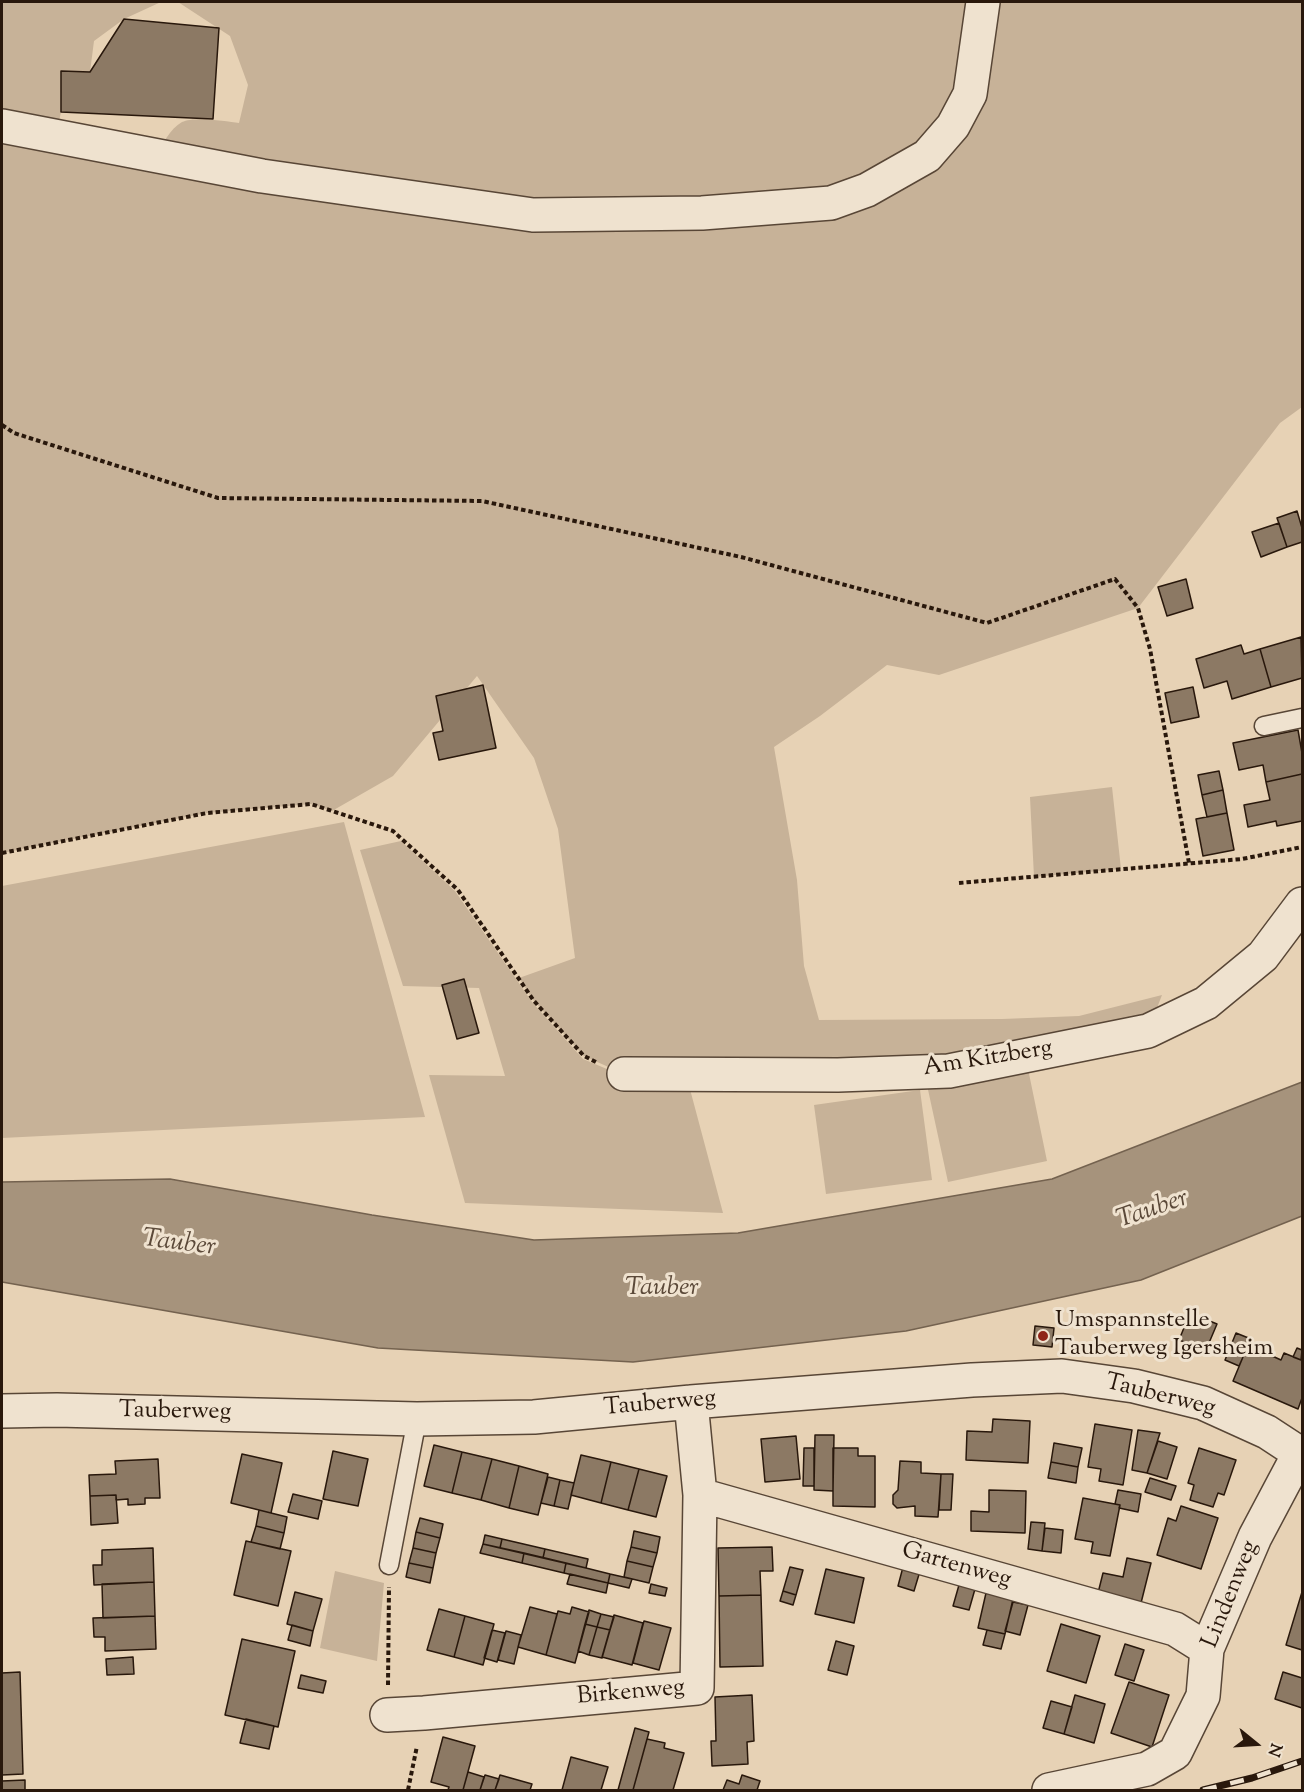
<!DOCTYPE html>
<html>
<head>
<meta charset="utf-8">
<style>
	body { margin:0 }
	#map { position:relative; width:1304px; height:1792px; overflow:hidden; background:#e7d2b5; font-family:"Sorts Mill Goudy",serif }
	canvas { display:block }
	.frame { position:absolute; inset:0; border:3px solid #29180c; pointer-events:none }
	.north { position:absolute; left:1226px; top:1714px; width:60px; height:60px; -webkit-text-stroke:4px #efe2cf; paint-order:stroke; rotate:108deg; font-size:16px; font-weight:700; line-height:24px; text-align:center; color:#29180c }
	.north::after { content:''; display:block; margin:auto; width:21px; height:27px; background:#29180c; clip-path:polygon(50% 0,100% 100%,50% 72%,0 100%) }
</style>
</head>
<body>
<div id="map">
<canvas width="1304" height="1792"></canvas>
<div class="frame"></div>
<div class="north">N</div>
</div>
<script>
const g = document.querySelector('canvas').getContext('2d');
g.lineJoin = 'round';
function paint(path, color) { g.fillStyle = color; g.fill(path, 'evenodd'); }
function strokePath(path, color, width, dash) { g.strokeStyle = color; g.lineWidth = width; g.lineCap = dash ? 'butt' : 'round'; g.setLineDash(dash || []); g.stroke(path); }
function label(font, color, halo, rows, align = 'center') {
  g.font = font + ' "Sorts Mill Goudy",serif'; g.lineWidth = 6; g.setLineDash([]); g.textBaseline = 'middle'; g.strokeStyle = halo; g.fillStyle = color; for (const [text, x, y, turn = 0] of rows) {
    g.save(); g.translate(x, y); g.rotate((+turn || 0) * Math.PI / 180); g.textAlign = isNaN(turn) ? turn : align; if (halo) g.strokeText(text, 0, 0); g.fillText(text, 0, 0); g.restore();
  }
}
paint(new Path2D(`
	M2 2H161L124 19 94 41 90 72 62 71 61 112 56 136 157 156C162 144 170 129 182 122 194 116 226 121 239 123L248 85 230 36 178 2H1302V407L1280 423 1138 608 939 675 887 665 820 716 774 747 797 880 804 966 819 1020 1002 1019 1079 1016 1162 995 1148 1031 949 1071 624 1074 584 1056 534 1001 519 978 575 958 558 829 534 758 477 676 393 776 332 811 311 804 207 813 2 853Z
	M1112 787 1121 869 1034 877 1030 797Z
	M344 822 425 1117 2 1138V886Z
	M401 841 455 891 532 1002 583 1059 626 1077 687 1078 723 1213 465 1203 429 1075 505 1076 479 988 403 986 360 850Z
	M1027 1064 1047 1161 948 1182 927 1085Z
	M920 1090 932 1180 826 1194 814 1105Z
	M335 1571 384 1583 377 1661 320 1648Z`), '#c7b298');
const water = new Path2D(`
	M1302 1082V1216L1141 1280 906 1331 633 1362 378 1348 2 1282V1182L170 1179 372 1215 534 1240 738 1233 1052 1179Z`);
paint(water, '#a6937c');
strokePath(water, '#74624f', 1.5);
const building = new Path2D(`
	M124 19 219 28 213 119 61 112V71L90 72Z
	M1297 511 1302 528V542L1287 547 1277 518Z
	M1279 523 1287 547 1261 557 1252 532Z
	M1186 579 1193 608 1167 616 1158 587Z
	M1301 637 1302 678 1271 687 1260 649Z
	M1241 645 1244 654 1260 649 1271 687 1232 699 1227 681 1204 688 1196 659Z
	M483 685 496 748 439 760 433 733 443 731 436 696Z
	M1193 687 1199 717 1171 723 1165 693Z
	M1298 730 1302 753V774L1266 782 1263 765 1239 770 1233 743Z
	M1219 771 1223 790 1202 795 1198 775Z
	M1302 774V821L1277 826 1276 821 1248 827 1244 805 1270 800 1266 782Z
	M1223 790 1227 813 1207 817 1202 795Z
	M1227 813 1234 850 1203 856 1196 819Z
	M464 979 479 1033 457 1039 442 985Z
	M1190 1313 1217 1324 1206 1350 1179 1340Z
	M1035 1326 1054 1328 1052 1347 1033 1345Z
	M1236 1333 1251 1339 1239 1366 1225 1360Z
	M1248 1345 1281 1360 1284 1353 1301 1360 1302 1357V1398L1298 1409 1233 1381Z
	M1297 1348 1302 1350 1301 1360 1293 1357Z
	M993 1419 1030 1421 1028 1463 966 1460 967 1431 992 1432Z
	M1095 1424 1132 1430 1123 1485 1099 1481 1101 1469 1088 1467Z
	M1138 1430 1160 1433 1147 1473 1132 1470Z
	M815 1435H834L833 1491 814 1490Z
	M796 1436 800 1479 765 1482 761 1439Z
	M1158 1441 1177 1447 1167 1479 1147 1473Z
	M1054 1443 1082 1448 1078 1467 1051 1462Z
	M434 1445 462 1452 452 1493 424 1486Z
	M804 1448H814V1486H803Z
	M833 1448H858V1456H875V1507L833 1506Z
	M1199 1448 1236 1460 1224 1495 1218 1493 1213 1507 1190 1500 1194 1485 1188 1483Z
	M333 1451 368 1459 358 1506 323 1499Z
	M462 1452 492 1459 481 1500 452 1493Z
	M242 1454 282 1463 271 1513 231 1503Z
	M581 1455 611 1462 601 1503 571 1495Z
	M158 1459 160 1498H145V1504L128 1505V1499L116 1500V1495L90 1496 89 1475 116 1474 115 1461Z
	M492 1459 519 1466 509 1508 481 1500Z
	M900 1461 921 1462V1473L941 1474 938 1517 915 1516V1506L897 1508 893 1504V1495L898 1490Z
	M611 1462 639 1469 628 1510 601 1503Z
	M1051 1462 1078 1467 1076 1483 1048 1478Z
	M519 1466 548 1474 538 1515 509 1508Z
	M639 1469 667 1476 656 1517 628 1510Z
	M941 1474H953L951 1510H939Z
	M548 1477 560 1480 554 1506 541 1503Z
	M1150 1478 1176 1486 1171 1500 1145 1492Z
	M560 1480 574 1483 568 1509 554 1506Z
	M989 1490 1026 1491 1025 1533 971 1531V1511L989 1512Z
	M1118 1490 1141 1494 1138 1512 1119 1508 1120 1505 1115 1504Z
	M293 1494 322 1501 318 1519 288 1512Z
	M116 1495 118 1523 91 1525 90 1496Z
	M1083 1498 1120 1505 1110 1556 1091 1553 1093 1542 1075 1539Z
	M1181 1506 1218 1518 1201 1569 1157 1555 1168 1518 1176 1521Z
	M259 1510 287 1517 284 1533 256 1526Z
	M420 1518 443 1524 440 1538 416 1532Z
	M1031 1522 1045 1523 1042 1551 1028 1549Z
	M256 1526 284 1533 280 1549 251 1542Z
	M1045 1528 1063 1530 1061 1553 1042 1551Z
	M634 1531 660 1537 657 1553 631 1547Z
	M416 1532 440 1538 436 1553 413 1548Z
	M485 1535 502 1539 500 1548 483 1544Z
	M502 1539 545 1549 543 1558 500 1548Z
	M246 1541 291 1551 278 1606 234 1595Z
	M483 1544 524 1553 522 1563 480 1553Z
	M631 1547 657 1553 653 1567 627 1561Z
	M772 1547 773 1571H760L761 1595 719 1596 718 1548Z
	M153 1548 154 1582 94 1585 93 1565H102V1550Z
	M413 1548 436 1553 433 1568 409 1563Z
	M545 1549 588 1559 586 1568 543 1558Z
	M524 1553 566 1563 564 1573 522 1563Z
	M1127 1558 1151 1563 1141 1603 1098 1593 1103 1573 1123 1577Z
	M627 1561 653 1567 649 1583 624 1577Z
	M409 1563 433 1568 430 1583 406 1577Z
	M566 1563 610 1574 608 1583 564 1573Z
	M790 1567 803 1570 796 1595 783 1591Z
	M903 1567 920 1571 914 1591 898 1586Z
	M826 1569 864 1578 854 1623 815 1614Z
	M570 1574 608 1583 606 1593 567 1584Z
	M610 1574 632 1579 629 1588 608 1583Z
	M154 1582 155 1616 103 1618 102 1584Z
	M651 1584 667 1588 665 1596 649 1593Z
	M959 1585 975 1589 969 1610 953 1606Z
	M783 1591 796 1595 793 1605 780 1601Z
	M295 1592 322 1599 313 1631 287 1624Z
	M1302 1592V1650L1286 1645Z
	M986 1593 1013 1599 1005 1634 978 1628Z
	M761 1595 763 1666 720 1667 719 1596Z
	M1013 1602 1028 1605 1020 1635 1005 1631Z
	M530 1607 557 1614 546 1655 518 1647Z
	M572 1607 589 1612 575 1663 546 1655 558 1611 570 1614Z
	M439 1609 465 1616 454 1657 427 1650Z
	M589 1610 601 1614 597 1627 585 1624Z
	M601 1614 614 1617 610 1630 597 1627Z
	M614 1615 643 1623 632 1665 602 1657Z
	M155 1616 156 1649 105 1651V1637H94L93 1618Z
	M465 1616 494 1624 483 1665 454 1657Z
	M644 1621 671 1628 659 1670 633 1663Z
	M585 1624 597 1627 589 1655 578 1651Z
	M1061 1624 1100 1636 1086 1683 1047 1671Z
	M292 1625 313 1631 310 1646 288 1640Z
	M597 1627 610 1630 602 1658 589 1655Z
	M492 1630 505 1633 497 1662 484 1658Z
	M987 1630 1005 1634 1001 1649 983 1645Z
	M506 1631 521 1635 514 1664 498 1660Z
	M242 1639 295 1651 278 1727 225 1715Z
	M836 1641 854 1646 847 1675 828 1670Z
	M1125 1644 1144 1650 1134 1681 1115 1675Z
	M133 1657 134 1674 107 1675 106 1659Z
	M20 1672 23 1774 2 1775V1673Z
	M1283 1672 1302 1678V1708L1275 1699Z
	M301 1675 326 1681 323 1693 298 1688Z
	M1129 1682 1169 1695 1152 1747 1111 1733Z
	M752 1695 754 1741 747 1742 748 1764 712 1766 711 1741H716L715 1697Z
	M1075 1695 1105 1704 1094 1743 1064 1734Z
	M1051 1701 1072 1707 1064 1734 1043 1728Z
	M246 1719 274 1726 269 1749 240 1743Z
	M635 1728 649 1732 633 1790H618Z
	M443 1737 475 1746 463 1790H448L449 1787 431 1782Z
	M647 1739 665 1743 664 1748 684 1753 673 1790H633Z
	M571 1757 608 1767 601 1790H562Z
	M468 1772 484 1777 480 1790H463Z
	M485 1775 499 1779 495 1790H480Z
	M500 1775 532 1784 530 1790H495Z
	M742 1775 760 1781 757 1790H723L727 1780 739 1784Z
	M25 1780V1790H2V1781Z`);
paint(building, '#8c7964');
strokePath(building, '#29180c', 1.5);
const lane = new Path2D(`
	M1264 726 1302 718
	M389 1565 417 1419`);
const street = new Path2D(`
	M2 126 262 176 533 215 702 213 831 203 867 190 927 156 953 126 970 94 983 2
	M624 1074 838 1075 949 1071 1148 1031 1206 1003 1263 956 1302 904
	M2 1411 57 1410 417 1419 534 1417 691 1402 972 1380 1062 1376 1134 1386 1203 1403 1267 1432 1302 1455
	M700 1495 1175 1629 1207 1649
	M387 1715 424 1713 697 1688 700 1495 691 1402
	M1049 1790 1147 1769 1175 1753 1203 1696 1207 1649 1255 1537 1299 1454`);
strokePath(lane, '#584636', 21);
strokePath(street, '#584636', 36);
strokePath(new Path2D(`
	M2 425 14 433 218 498 482 501 741 557 987 623 1115 579 1138 608 1150 649 1189 863
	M2 853 207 813 311 804 393 831 458 890 534 1001 584 1056 596 1062
	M959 883 1242 859 1302 847
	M388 1685 389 1587
	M408 1790 417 1746`), '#29180c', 4, [4.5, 3]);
strokePath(lane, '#efe2cf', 18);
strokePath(street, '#efe2cf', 33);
const rail = new Path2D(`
	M1203 1790 1252 1778 1302 1761`);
strokePath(rail, '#29180c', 7);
strokePath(rail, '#efe2cf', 4.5, [14]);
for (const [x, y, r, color] of [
	[1043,1336,6,"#8f2418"]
]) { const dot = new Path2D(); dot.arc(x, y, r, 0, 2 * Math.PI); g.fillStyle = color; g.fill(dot); strokePath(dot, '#efe2cf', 2); }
label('24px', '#29180c', '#efe2cf', [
	["Am Kitzberg",988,1060,-9],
	["Tauberweg",1160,1397,14],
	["Tauberweg",660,1405,-5],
	["Tauberweg",175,1413,1],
	["Gartenweg",956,1567,16],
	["Lindenweg",1232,1595,-68],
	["Birkenweg",631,1694,-5]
]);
label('24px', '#29180c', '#efe2cf', [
	["Umspannstelle",1055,1322],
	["Tauberweg Igersheim",1055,1350]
], 'left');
label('italic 26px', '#5b4939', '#efe2cf', [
	["Tauber",1153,1211,-19],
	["Tauber",179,1245,7],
	["Tauber",662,1290]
]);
</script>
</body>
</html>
